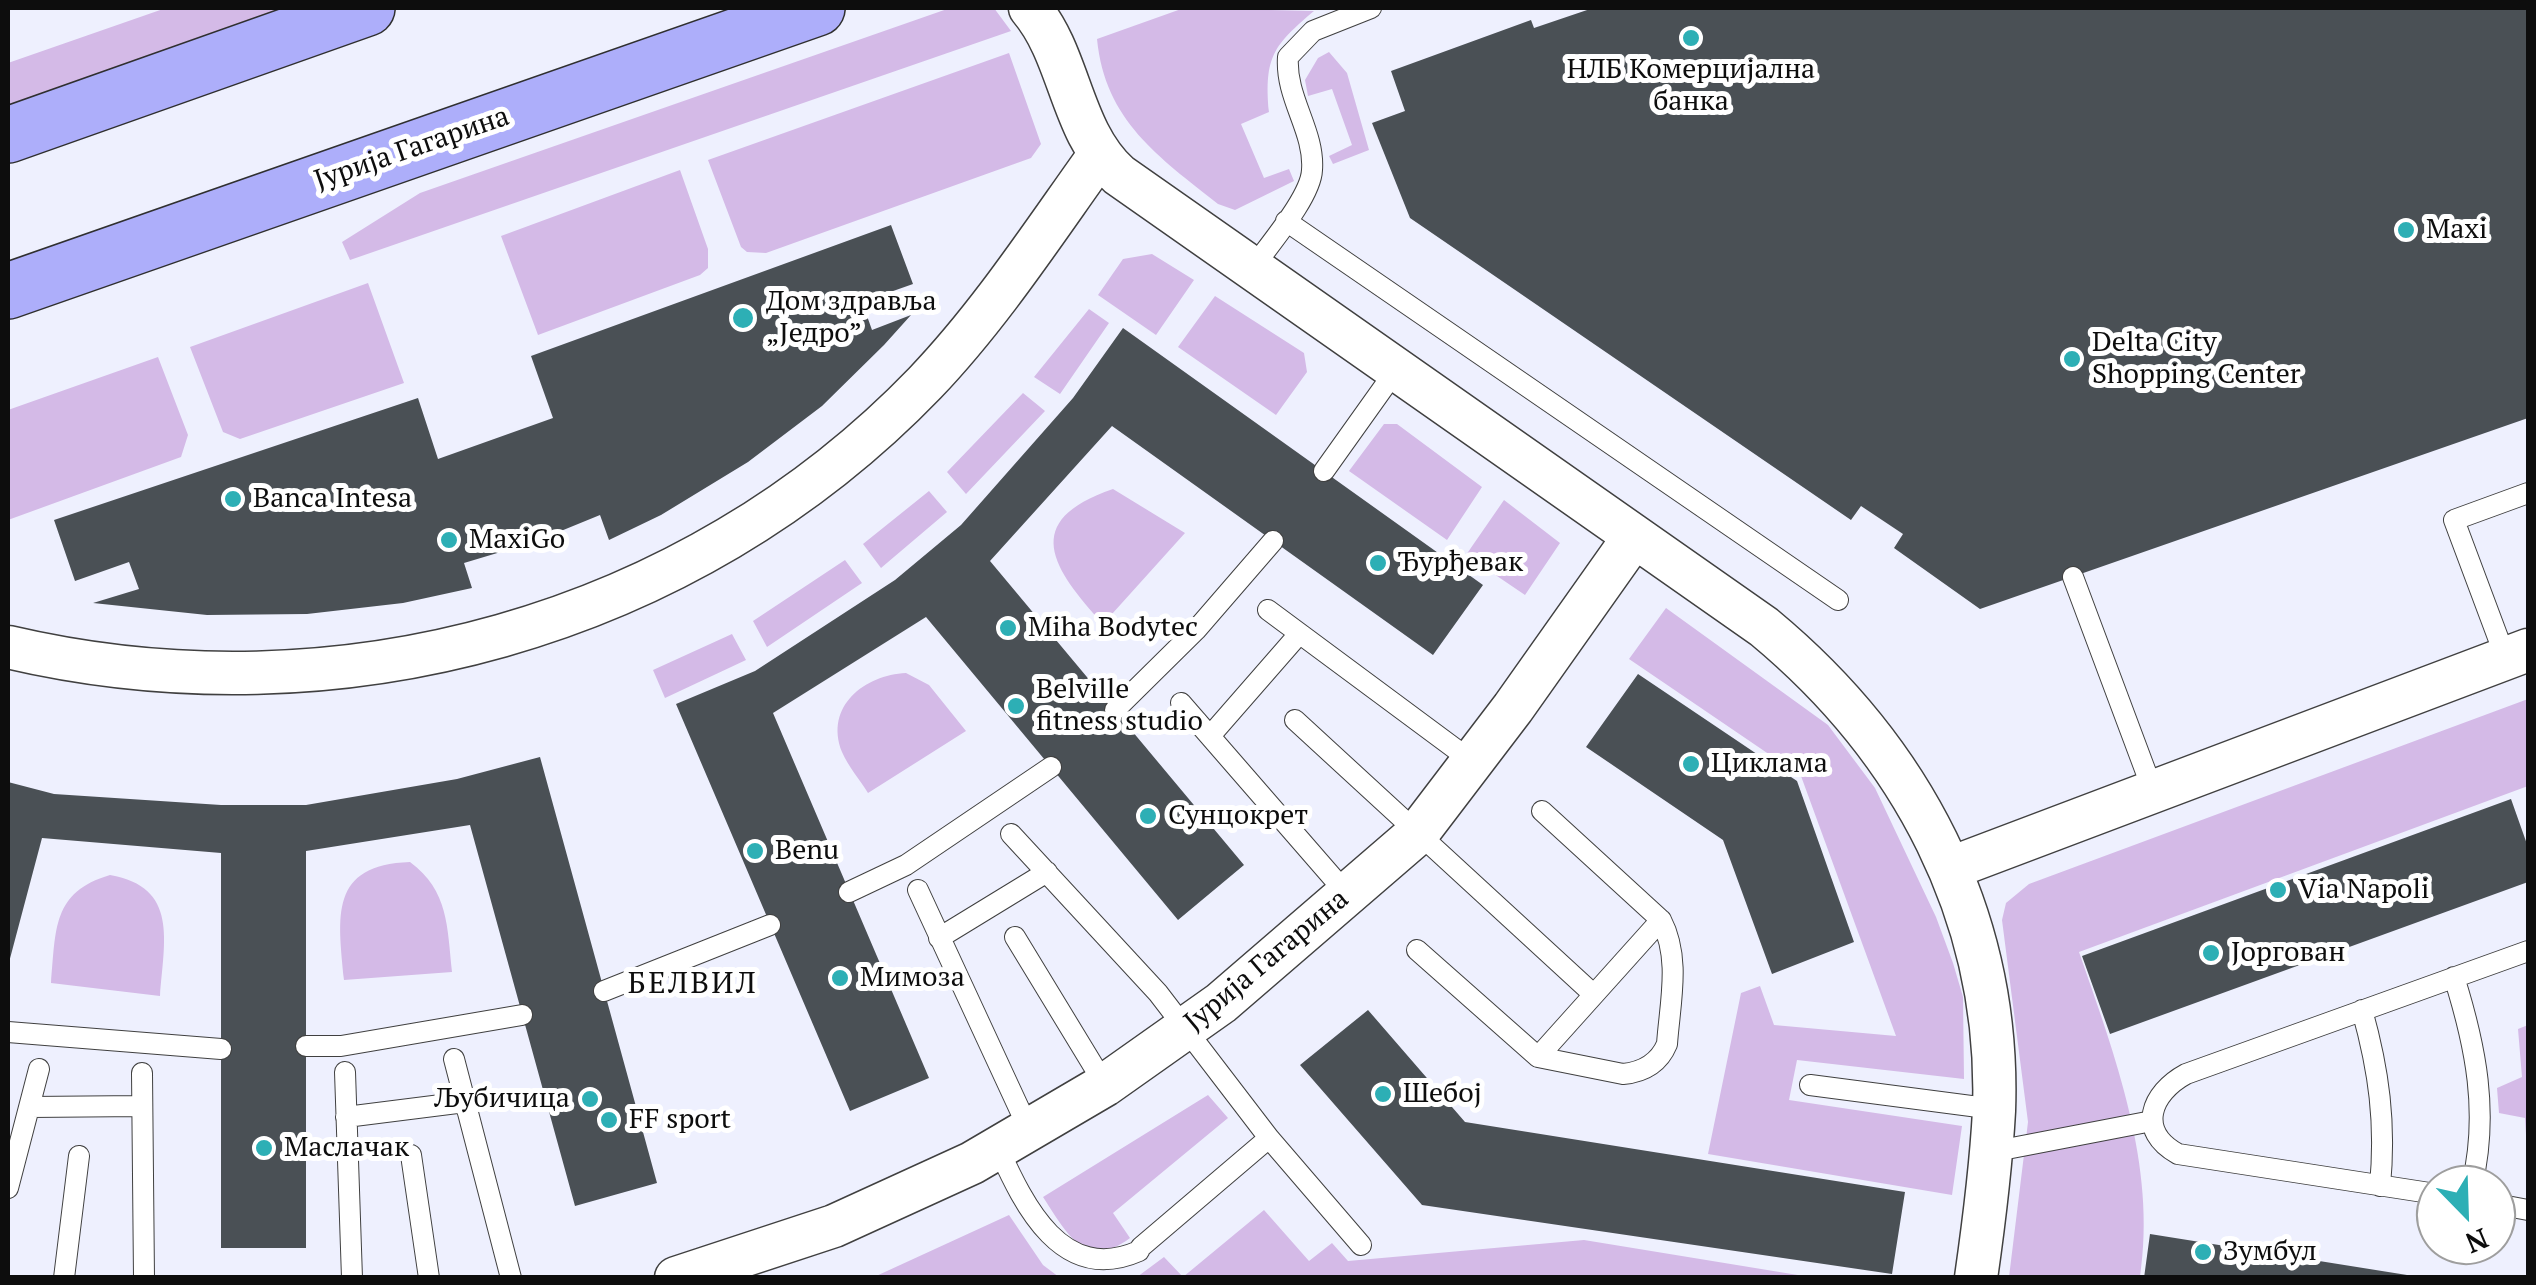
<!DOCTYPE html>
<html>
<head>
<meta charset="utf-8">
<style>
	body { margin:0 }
	#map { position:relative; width:2536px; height:1285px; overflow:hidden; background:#eef0fe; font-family:"PT Serif",serif }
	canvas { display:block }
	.frame { position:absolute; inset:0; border:10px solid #0d0d0d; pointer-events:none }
	.north { position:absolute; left:2416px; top:1165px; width:100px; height:100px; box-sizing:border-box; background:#fff; border:2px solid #9e9e9e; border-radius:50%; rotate:157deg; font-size:28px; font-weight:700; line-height:40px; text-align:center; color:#0d0d0d }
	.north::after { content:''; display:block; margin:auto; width:35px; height:45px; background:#2dafb5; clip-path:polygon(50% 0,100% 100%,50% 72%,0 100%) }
</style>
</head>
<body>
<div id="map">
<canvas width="2536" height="1285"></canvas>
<div class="frame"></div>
<div class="north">N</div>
</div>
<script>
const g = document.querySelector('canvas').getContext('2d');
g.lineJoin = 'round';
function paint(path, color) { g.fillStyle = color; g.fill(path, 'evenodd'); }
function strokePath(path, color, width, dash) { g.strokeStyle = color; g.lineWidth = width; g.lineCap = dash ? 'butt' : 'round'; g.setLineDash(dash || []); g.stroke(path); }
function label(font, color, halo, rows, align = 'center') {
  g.font = font + ' "PT Serif",serif'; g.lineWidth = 10; g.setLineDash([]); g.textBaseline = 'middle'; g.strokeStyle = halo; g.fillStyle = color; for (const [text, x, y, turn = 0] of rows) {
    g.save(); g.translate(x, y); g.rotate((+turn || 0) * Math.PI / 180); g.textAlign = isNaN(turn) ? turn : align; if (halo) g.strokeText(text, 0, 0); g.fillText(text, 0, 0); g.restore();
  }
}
paint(new Path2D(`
	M166 8H285L8 105V63Z
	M950 8H994L1011 31 350 260 342 242 420 193Z
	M1184 8 1314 11C1274 45 1264 56 1269 112L1241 124 1264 178 1289 169 1294 181 1235 210 1218 204C1159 157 1105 121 1097 39Z
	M1329 52 1347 73 1369 150 1333 164 1329 156 1352 145 1332 89 1308 96 1305 80 1318 58Z
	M1009 53 1041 144 1031 158 766 253 747 252 741 247 708 160Z
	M680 170 708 249V268L700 275 538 335 501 236Z
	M1152 254 1194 280 1156 335 1098 295 1123 259Z
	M368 283 404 383 240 439 223 432 190 347Z
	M1215 296 1304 353 1307 372 1276 415 1178 347Z
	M1089 309 1109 323 1060 394 1034 377Z
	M158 357 188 435 181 457 8 520V410Z
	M1023 393 1045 411 966 494 947 472Z
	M1384 424H1397L1482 487 1447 540 1349 471Z
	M1113 489 1185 533 1103 624C1053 569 1019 521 1113 489Z
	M929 491 947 512 881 568 863 544Z
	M1504 500 1560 543 1525 595 1466 555Z
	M845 560 862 583 767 647 753 621Z
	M1666 608 1828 725 1875 788 1936 917 1953 963 1963 997 1964 1079 1797 1060 1789 1100 1962 1126 1952 1195 1708 1154 1741 993 1760 986 1774 1025 1896 1036 1801 776 1629 659Z
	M732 634 746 660 665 698 653 670Z
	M906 673 929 685 966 731 868 793C860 780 848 766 842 752 824 706 865 675 906 673Z
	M2528 699V786L2079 952C2115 1056 2157 1166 2140 1277H2009L2028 1122 2002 920 2006 903 2029 884Z
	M410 862C449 891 447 927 452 972L344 980C338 916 329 865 410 862Z
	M110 875C179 887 164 941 160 996L51 983C56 929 52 892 110 875Z
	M2528 1025V1169L2525 1118 2499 1113 2497 1088 2522 1077 2518 1029Z
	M1208 1095 1228 1118 1113 1213 1130 1238C1085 1272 1066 1232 1043 1197Z
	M1264 1210 1309 1261 1332 1243 1348 1261 1584 1240 1810 1277H1137L1164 1257 1183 1277Z
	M1009 1215 1043 1265 1059 1277H874Z`), '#d4bae7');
paint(new Path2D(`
	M1593 8H2528V418L1980 609 1894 548 1903 534 1861 506 1851 520 1410 218 1372 123 1405 111 1391 71 1531 20 1534 28Z
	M891 225 913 284 862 302 872 330 911 315 884 345 822 406 748 462 661 515 609 540 600 515 534 542 464 563 472 588 403 603 307 614 207 615 93 603 139 589 129 562 75 581 54 520 418 398 438 459 553 418 531 356Z
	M1123 328 1483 585 1433 655 1112 426 990 561 1244 865 1178 920 926 617 773 713 929 1078 850 1111 676 704 755 671 895 580 961 525 1073 398Z
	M1638 674 1797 781 1854 942 1772 974 1723 840 1586 747Z
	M540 757 657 1183 575 1206 470 825 306 851V1248H221V853L42 838 8 966V782L54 794 221 805H306L457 779Z
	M2511 799 2528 847V882L2110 1034 2082 956Z
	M1368 1010 1465 1122 1905 1192 1892 1274 1422 1205 1300 1065Z
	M2150 1234 2407 1275 2406 1278H2144Z`), '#4a5055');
const lane = new Path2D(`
	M1286 221 1838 600
	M1252 269C1268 246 1311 197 1312 170 1315 131 1285 98 1288 57L1313 31 1371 8
	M1324 471 1396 370
	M2073 577 2153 791
	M1268 610 1473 762
	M2506 659 2454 520 2528 493
	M1181 703 1347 894
	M1115 710 1196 630 1273 541
	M1295 720 1592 993
	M1210 736 1299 634
	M1011 834 1158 993 1269 1138 1361 1245
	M918 890 1030 1132
	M849 892 906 865 1051 767
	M1015 937 1105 1085
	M939 938 1047 872
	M1417 950 1538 1057 1623 1074C1644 1072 1659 1063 1667 1044 1670 1002 1681 958 1661 920L1542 811
	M2454 977C2476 1047 2489 1113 2472 1185
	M604 991 770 925
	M2362 1010C2379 1071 2386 1123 2380 1186
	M8 1032 221 1049
	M306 1046H341L522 1015
	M1538 1057 1661 920
	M454 1059 511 1278
	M345 1072 352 1278
	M142 1073 144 1278
	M1810 1085 1994 1109
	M30 1107 142 1106
	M346 1117 465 1102
	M999 1150C1024 1205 1062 1285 1139 1251
	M1991 1152 2152 1121
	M411 1155 429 1278
	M8 1188 39 1069
	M2436 1194 2178 1154C2136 1131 2151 1093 2186 1074L2528 951
	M2496 1204 2528 1210
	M1141 1247 1269 1138
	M64 1278 79 1156`);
const street = new Path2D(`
	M1030 8C1071 56 1070 131 1119 175L1764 627C1911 749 2001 916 1994 1111 1991 1167 1984 1222 1976 1278
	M8 647C337 724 689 628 925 383 991 314 1044 232 1100 154
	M1951 868 2528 650
	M676 1278 834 1226 972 1163 1105 1085 1221 1003 1417 834 1513 708 1634 537`);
const secondary = new Path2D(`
	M8 135 367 8
	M8 291 817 8`);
strokePath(lane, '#404040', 22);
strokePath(street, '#404040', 45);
strokePath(secondary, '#2f2f2f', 58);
strokePath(lane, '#fff', 20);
strokePath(street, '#fff', 42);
strokePath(secondary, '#adaefa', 55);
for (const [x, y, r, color] of [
	[1691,38,10,"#2dafb5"],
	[2406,230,10,"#2dafb5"],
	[743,318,12,"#2dafb5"],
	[2072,359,10,"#2dafb5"],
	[233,499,10,"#2dafb5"],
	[449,540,10,"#2dafb5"],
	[1378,563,10,"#2dafb5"],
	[1008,628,10,"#2dafb5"],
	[1016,706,10,"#2dafb5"],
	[1691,764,10,"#2dafb5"],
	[1148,816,10,"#2dafb5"],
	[755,851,10,"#2dafb5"],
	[2278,890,10,"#2dafb5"],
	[2211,953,10,"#2dafb5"],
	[840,978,10,"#2dafb5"],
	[1383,1094,10,"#2dafb5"],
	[590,1099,10,"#2dafb5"],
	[609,1120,10,"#2dafb5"],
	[264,1148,10,"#2dafb5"],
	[2203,1252,10,"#2dafb5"]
]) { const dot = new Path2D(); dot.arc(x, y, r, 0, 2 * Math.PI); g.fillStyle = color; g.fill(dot); strokePath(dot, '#fff', 4); }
label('28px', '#0d0d0d', '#fff', [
	["НЛБ Комерцијална",1691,70,"center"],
	["банка",1691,102,"center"],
	["Maxi",2426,230],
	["Дом здравља",766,302],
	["„Једро”",766,334],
	["Delta City",2092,343],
	["Shopping Center",2092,375],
	["Banca Intesa",253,499],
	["MaxiGo",469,540],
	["Ђурђевак",1398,563],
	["Miha Bodytec",1028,628],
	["Belville",1036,690],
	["fitness studio",1036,722],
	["Циклама",1711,764],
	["Сунцокрет",1168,816],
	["Benu",775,851],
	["Via Napoli",2298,890],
	["Јоргован",2231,953],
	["Мимоза",860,978],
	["Шебој",1403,1094],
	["Љубичица",570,1099,"right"],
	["FF sport",629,1120],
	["Маслачак",284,1148],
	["Зумбул",2223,1252]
], 'left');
label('28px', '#0d0d0d', '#fff', [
	["Јурија Гагарина",412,149,-19],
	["Јурија Гагарина",1267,961,-40]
]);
g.letterSpacing = '2.5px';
label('30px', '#0d0d0d', '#fff', [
	["БЕЛВИЛ",693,984]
]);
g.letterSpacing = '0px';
</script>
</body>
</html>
